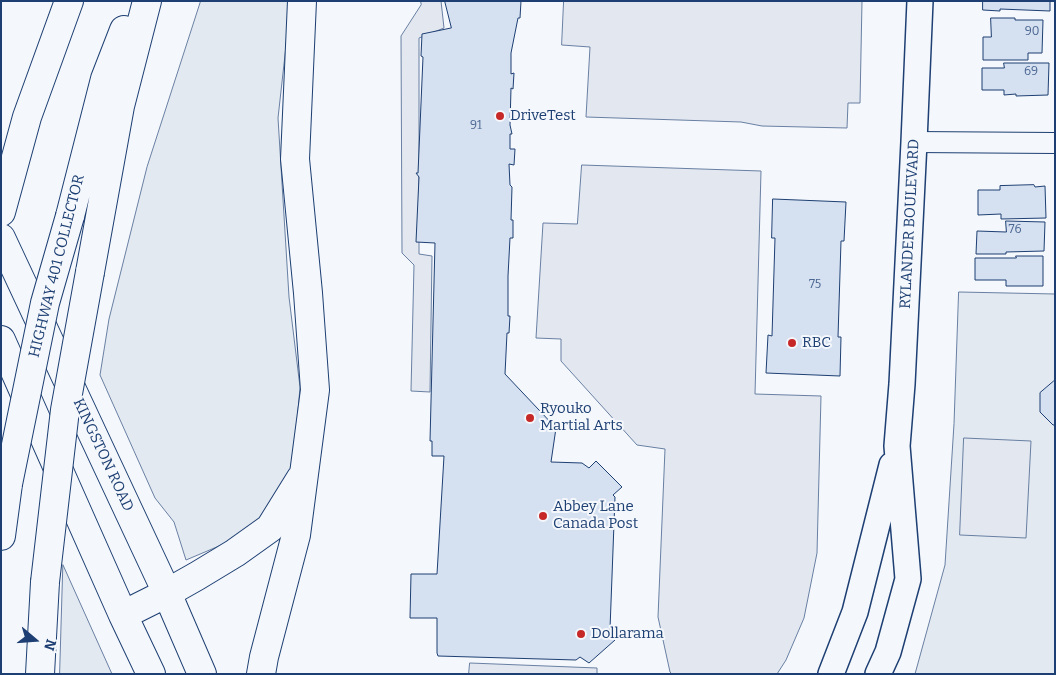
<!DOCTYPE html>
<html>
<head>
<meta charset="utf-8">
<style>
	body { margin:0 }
	#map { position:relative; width:1056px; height:675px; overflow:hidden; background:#f4f7fb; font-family:Bitter,serif }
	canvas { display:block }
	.frame { position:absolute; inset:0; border:2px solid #1d3f73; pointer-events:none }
	.north { position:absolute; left:10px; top:615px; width:50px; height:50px; -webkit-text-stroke:4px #f4f7fb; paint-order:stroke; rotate:108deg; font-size:14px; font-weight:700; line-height:20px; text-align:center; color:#1d3f73 }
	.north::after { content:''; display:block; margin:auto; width:18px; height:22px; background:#1d3f73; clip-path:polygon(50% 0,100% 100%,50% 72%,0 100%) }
</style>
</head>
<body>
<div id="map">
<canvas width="1056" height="675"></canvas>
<div class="frame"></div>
<div class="north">N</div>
</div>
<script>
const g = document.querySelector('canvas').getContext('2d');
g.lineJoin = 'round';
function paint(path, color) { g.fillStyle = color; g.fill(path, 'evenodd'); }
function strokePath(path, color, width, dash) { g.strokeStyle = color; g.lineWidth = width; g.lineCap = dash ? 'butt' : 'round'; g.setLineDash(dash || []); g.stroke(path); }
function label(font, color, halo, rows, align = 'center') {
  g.font = font + ' Bitter,serif'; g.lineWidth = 4; g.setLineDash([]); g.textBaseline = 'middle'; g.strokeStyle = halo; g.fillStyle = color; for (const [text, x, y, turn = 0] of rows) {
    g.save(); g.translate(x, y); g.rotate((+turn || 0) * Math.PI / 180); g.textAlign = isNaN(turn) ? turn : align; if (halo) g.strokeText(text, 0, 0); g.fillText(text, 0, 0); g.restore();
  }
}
const green = new Path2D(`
	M201 1H291L278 118 289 297 300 387 294 460 281 497 238 538 186 560 174 522 155 498 100 375 109 319 147 167Z
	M959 292 1055 294V674H915L945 565 954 424Z
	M63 565 112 674H60Z`);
paint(green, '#e3e9f0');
strokePath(green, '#687fa3', 1);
const parking = new Path2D(`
	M421 1H441L444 28 419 38V254L432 256 430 392 411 391 414 265 402 253 401 36 421 5Z
	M564 1H862L860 103H848L847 128 762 126 741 122 586 117 590 47 562 45Z
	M582 165 761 171 755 394 821 396 817 553 804 618 786 660 777 674H672L670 672 658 617 665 449 637 445 561 361V339L536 338 543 223 577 224Z
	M964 438 1031 441 1026 538 960 535Z
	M470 663 597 668V674H469Z`);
paint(parking, '#e3e8f0');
strokePath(parking, '#687fa3', 1);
const building = new Path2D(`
	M445 1H521L520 18H518L511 53V74L514 73 513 89 511 88 510 125 512 134H510V149H515L514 165 509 164 510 185 512 187 511 220H513V238H510L508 276V316H510L509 333H507L505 374 556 428 551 462 582 463 589 468 596 461 622 487 613 495 615 497 610 629 606 632 615 640 589 663 580 657 576 660 438 656 437 653V618H410L411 574H437L444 456H432V441H430L435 243 416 242 419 177 416 173H418L423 57 421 56 422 34 451 28Z
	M983 1H1050V11L1000 9V11L983 10Z
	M991 18H1015V20H1043L1042 53H1028V60H983V37H991Z
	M1004 63H1049L1048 95 1016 96V94L1004 95V90H982V68H1004Z
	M1034 185 1035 187 1045 186 1046 218 1001 219V214L978 215V190H1000V186Z
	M773 199 846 202 844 241H841L838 337H841L840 376 766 373 768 335 772 336 775 238H772Z
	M1006 221 1045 222 1044 251 1006 252V254H976L977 231 1006 232Z
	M1016 256H1043V286H1006V280H975V258H1016Z
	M1054 381H1055V425H1053L1040 412V393Z`);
paint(building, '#d5e0f0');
strokePath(building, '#1d3f73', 1);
const minor = new Path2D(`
	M914 142 1055 143`);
const tertiary = new Path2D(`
	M831 674 855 612 892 465
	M878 674 888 652 908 579 897 446 902 384 914 142 920 1`);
const primary = new Path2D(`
	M1 238 167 593 202 674
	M1 340 123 615 151 674
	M123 615 167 593`);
const motorway = new Path2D(`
	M1 212 27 117 69 1
	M70 216 105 79 124 30
	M90 272 120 106 147 1
	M1 536 8 484
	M167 593 197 576 235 553 270 528 301 478
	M40 674 45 582
	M261 674 264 657 296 535 315 390 308 293 295 159 302 1`);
strokePath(minor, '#1d3f73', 22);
strokePath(tertiary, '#1d3f73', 28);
strokePath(primary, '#1d3f73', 30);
strokePath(motorway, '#1d3f73', 30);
strokePath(minor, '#f4f7fb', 20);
strokePath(tertiary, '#f4f7fb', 25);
strokePath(primary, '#f4f7fb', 28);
strokePath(motorway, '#f4f7fb', 28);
const motorwayBridge = new Path2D(`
	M8 484 45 303 70 216
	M45 582 65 410 90 272`);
strokePath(motorwayBridge, '#1d3f73', 30, []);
strokePath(motorwayBridge, '#f4f7fb', 28);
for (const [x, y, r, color] of [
	[500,116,5,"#c62828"],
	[792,343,5,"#c62828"],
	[530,418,5,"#c62828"],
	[543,516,5,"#c62828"],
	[581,634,5,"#c62828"]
]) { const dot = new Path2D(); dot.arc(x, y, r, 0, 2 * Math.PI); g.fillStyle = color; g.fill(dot); strokePath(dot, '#f4f7fb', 2); }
label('12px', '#4b6792', null, [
	["90",1032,32],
	["69",1031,72],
	["91",476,126],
	["76",1015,230],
	["75",815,285]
]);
label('15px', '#1d3f73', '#f4f7fb', [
	["DriveTest",510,116],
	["RBC",802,343],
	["Ryouko",540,409],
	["Martial Arts",540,426],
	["Abbey Lane",553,507],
	["Canada Post",553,524],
	["Dollarama",591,634]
], 'left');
label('15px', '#1d3f73', '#f4f7fb', [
	["RYLANDER BOULEVARD",910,224,-87],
	["HIGHWAY 401 COLLECTOR",57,266,-76],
	["KINGSTON ROAD",103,455,65]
]);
</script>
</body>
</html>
